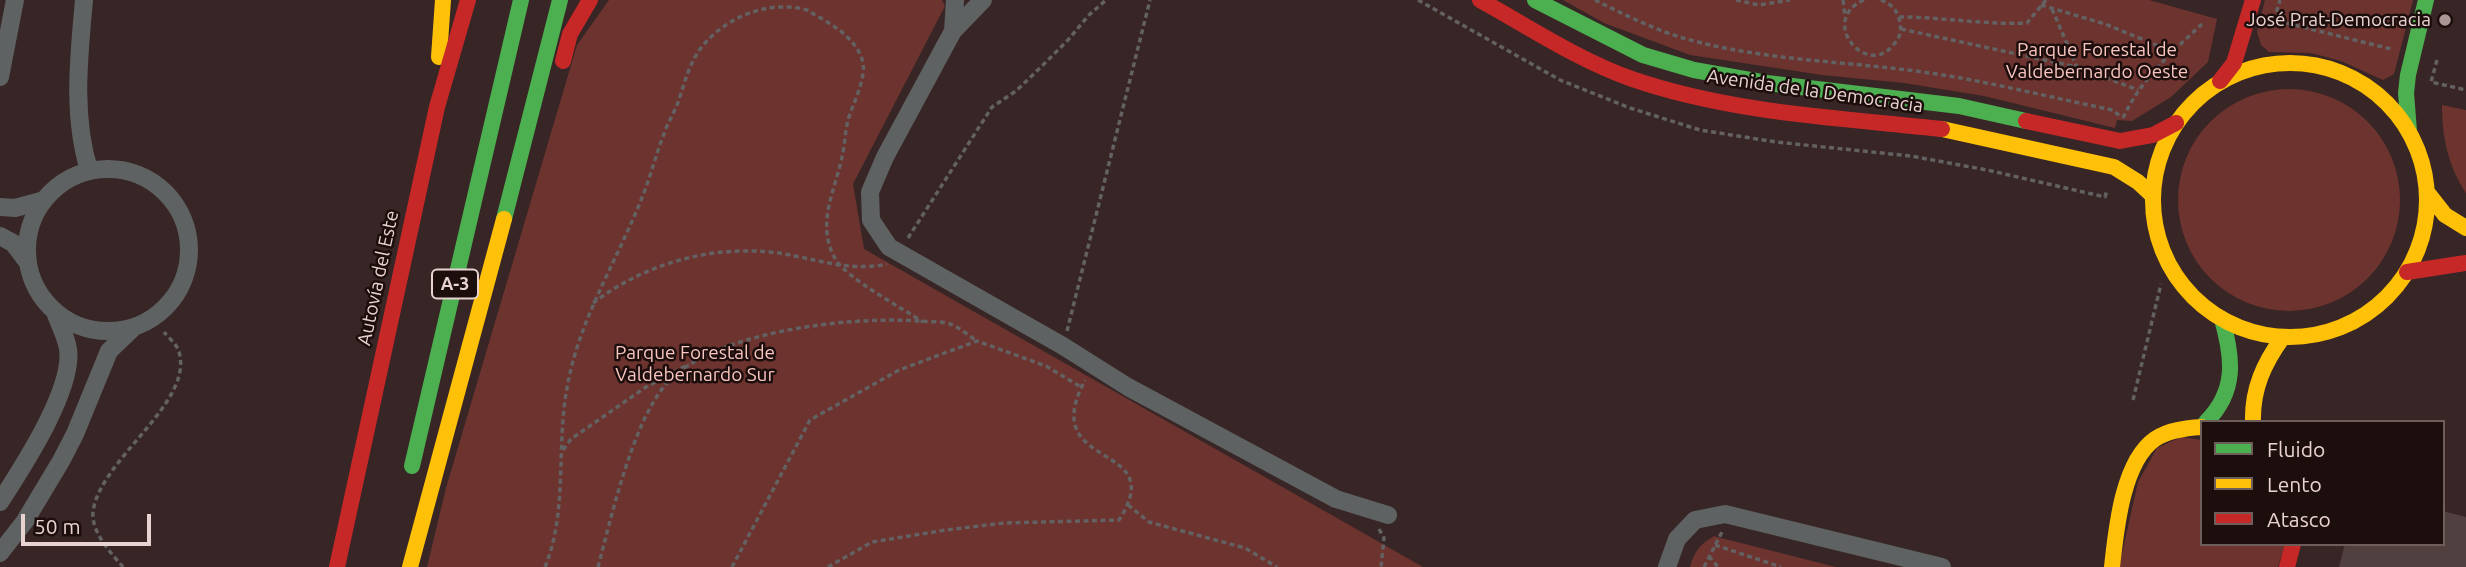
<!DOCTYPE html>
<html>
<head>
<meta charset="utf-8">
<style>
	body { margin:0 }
	#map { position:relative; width:2466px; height:567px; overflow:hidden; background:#372625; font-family:Ubuntu,sans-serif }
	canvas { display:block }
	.legend { position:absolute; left:2200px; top:420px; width:245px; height:126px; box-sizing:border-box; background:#1c0e0d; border:2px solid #6e5d5b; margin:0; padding:9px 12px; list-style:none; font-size:21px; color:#e9d3d1 }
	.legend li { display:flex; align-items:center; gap:14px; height:35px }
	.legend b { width:35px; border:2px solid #6e5d5b }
	.scale { position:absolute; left:21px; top:514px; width:130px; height:32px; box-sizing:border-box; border:4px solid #e9d3d1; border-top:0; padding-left:9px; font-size:21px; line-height:24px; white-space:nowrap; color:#e9d3d1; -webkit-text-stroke:5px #1c0e0d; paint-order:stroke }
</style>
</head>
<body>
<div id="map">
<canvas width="2466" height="567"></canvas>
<ul class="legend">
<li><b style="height:9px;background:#4caf50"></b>Fluido</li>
<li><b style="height:9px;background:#ffc107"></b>Lento</li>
<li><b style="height:9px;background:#c62828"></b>Atasco</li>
</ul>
<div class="scale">50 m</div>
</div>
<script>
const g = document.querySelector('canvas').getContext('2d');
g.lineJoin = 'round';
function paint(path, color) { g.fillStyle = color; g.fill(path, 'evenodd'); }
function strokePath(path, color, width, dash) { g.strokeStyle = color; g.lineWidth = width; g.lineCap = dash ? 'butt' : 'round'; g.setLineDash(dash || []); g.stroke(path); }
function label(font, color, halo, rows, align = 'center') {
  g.font = font + ' Ubuntu,sans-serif'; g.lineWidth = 5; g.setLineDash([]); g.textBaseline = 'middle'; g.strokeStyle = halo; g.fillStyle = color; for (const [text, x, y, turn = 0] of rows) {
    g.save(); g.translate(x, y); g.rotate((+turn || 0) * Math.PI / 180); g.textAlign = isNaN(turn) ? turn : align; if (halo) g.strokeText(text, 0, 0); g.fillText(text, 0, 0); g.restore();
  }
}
paint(new Path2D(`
	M609 0H942L945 6 853 184 864 249 1423 567H427L446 488 577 45Z
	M1563 0H2149L2217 19 2208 62 2171 97 2132 121 2117 120 2115 128 1984 96 1904 83 1822 75 1690 55 1604 23Z
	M2265 0H2413L2394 74 2383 80 2341 61 2311 53 2269 52 2261 45 2257 32Z
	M2178 200a111 111 0 1 1 222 0a111 111 0 1 1-222 0Z
	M2442 105 2466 110V193C2448 166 2442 137 2442 105Z
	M2181 437 2202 440V544H2285L2278 567H2119L2138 482 2157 448Z
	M1713 537V536L1836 567H1690C1694 552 1700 544 1713 537Z`), '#6d332f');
paint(new Path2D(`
	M2443 511 2466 517V567H2339L2345 544H2443Z`), '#504140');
strokePath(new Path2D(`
	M1418 0 1560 80 1630 108 1700 130 1776 142 1911 156 1987 170 2105 197 2107 190
	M1595 0C1623 14 1653 29 1683 38 1763 61 1848 61 1930 73 1992 82 2052 98 2113 110L2121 117
	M1736 0 1759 5 1790 0
	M1843 0 1845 16
	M1864 0C1817 20 1867 80 1894 44 1899 38 1902 32 1900 24 1899 12 1892 4 1881 0
	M2041 5 2105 24 2171 51
	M2052 9 2077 67 2138 90
	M1899 17C1942 17 1984 25 2027 23L2046 0
	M2270 19 2391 49
	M2274 20 2280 0
	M1901 29 2077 67
	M2437 60 2431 82 2466 90
	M2123 118C2141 79 2171 53 2202 24
	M908 238 992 107 1016 91 1041 67 1068 40 1089 15 1106 0
	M593 303C643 265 707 246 770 252 810 256 846 273 887 264
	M1067 331 1150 0
	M2133 400 2161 284
	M563 450 571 439 646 387 689 364
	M1128 505 1149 522 1245 548 1277 567
	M1379 529 1384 538 1381 567
	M1715 545 1781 567
	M1709 556 1718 567
	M123 567C111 553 91 532 93 512 99 459 198 401 178 349 175 343 168 337 164 332
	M545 567C568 511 556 446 567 388 579 318 618 260 643 195 651 175 656 154 664 134 667 124 673 115 677 105 685 83 689 61 705 43 730 15 771 0 807 10 827 22 854 35 862 59 868 76 853 103 848 120 845 132 845 145 842 157 835 191 815 225 836 260 848 279 902 308 923 322
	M598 567C612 515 632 424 666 384 713 331 851 316 918 321 928 322 941 321 950 324 959 327 969 336 977 341
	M732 567 810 420 899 370 977 341 1046 366 1081 387
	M828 567 872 542 946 530 1004 523 1119 520C1159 458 1090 464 1076 428 1070 413 1078 393 1085 380
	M1704 567 1722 532`), '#636161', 3.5, [5, 3.5]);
strokePath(new Path2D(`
	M84 0C79 56 72 115 89 170
	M983 0 953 31 885 157 870 192 871 220 889 247 1063 346 1128 387 1336 499 1388 515
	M953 31 955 0
	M0 77 15 0
	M27 250a81 81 0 1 1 162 0a81 81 0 1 1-162 0Z
	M0 207 15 208 41 201
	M0 236 13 243 26 260
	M0 502C22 468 74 389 68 349 66 336 59 324 55 312
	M0 553 25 521 61 461 75 434 109 351 132 329
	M1667 567 1677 539 1695 520 1725 514 1942 567`), '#5f6262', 18);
strokePath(new Path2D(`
	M1535 0 1643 55 1694 70 1767 83 1959 106 2026 121
	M2409 131 2406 93 2408 75 2426 0
	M504 219 560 0
	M2206 422C2237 391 2233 358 2222 319
	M412 466 521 0`), '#4caf50', 16);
strokePath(new Path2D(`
	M439 57 443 0
	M2153 200a137 137 0 1 1 274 0a137 137 0 1 1-274 0Z
	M1942 129 2114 167 2138 182 2153 196
	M2427 192 2445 215 2466 228
	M2253 422C2252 389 2264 363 2283 337
	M410 567 504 219
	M2112 567C2116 531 2122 462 2155 439 2168 430 2186 428 2202 427`), '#ffc107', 16);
strokePath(new Path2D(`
	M1480 0C1529 27 1578 60 1632 79 1731 113 1839 118 1942 129
	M563 61 570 34 590 0
	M2220 81 2234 63 2253 0
	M2026 121 2120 141 2153 135 2176 123
	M2407 272 2466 263
	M337 567 437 107 468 0
	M2287 567 2293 544`), '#c62828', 16);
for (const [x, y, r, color] of [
	[2445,20,7,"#ab9695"]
]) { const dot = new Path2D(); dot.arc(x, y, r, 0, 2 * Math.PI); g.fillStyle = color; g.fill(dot); strokePath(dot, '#1c0e0d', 2.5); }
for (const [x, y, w] of [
	[455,284,46]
]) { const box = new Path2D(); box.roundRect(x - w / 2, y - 14.5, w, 29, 5); g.fillStyle = '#1c0e0d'; g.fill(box); strokePath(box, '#e9d3d1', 2); }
label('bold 18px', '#e9d3d1', null, [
	["A-3",455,284]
]);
label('19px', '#e9d3d1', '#1c0e0d', [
	["José Prat-Democracia",2431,20]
], 'right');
label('19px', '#f9c5bf', '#1c0e0d', [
	["Parque Forestal de",2097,50],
	["Valdebernardo Oeste",2097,72],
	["Parque Forestal de",695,353],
	["Valdebernardo Sur",695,375]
]);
label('19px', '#e9d3d1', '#1c0e0d', [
	["Avenida de la Democracia",1815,91,8],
	["Autovía del Este",378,278,-78]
]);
</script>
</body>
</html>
